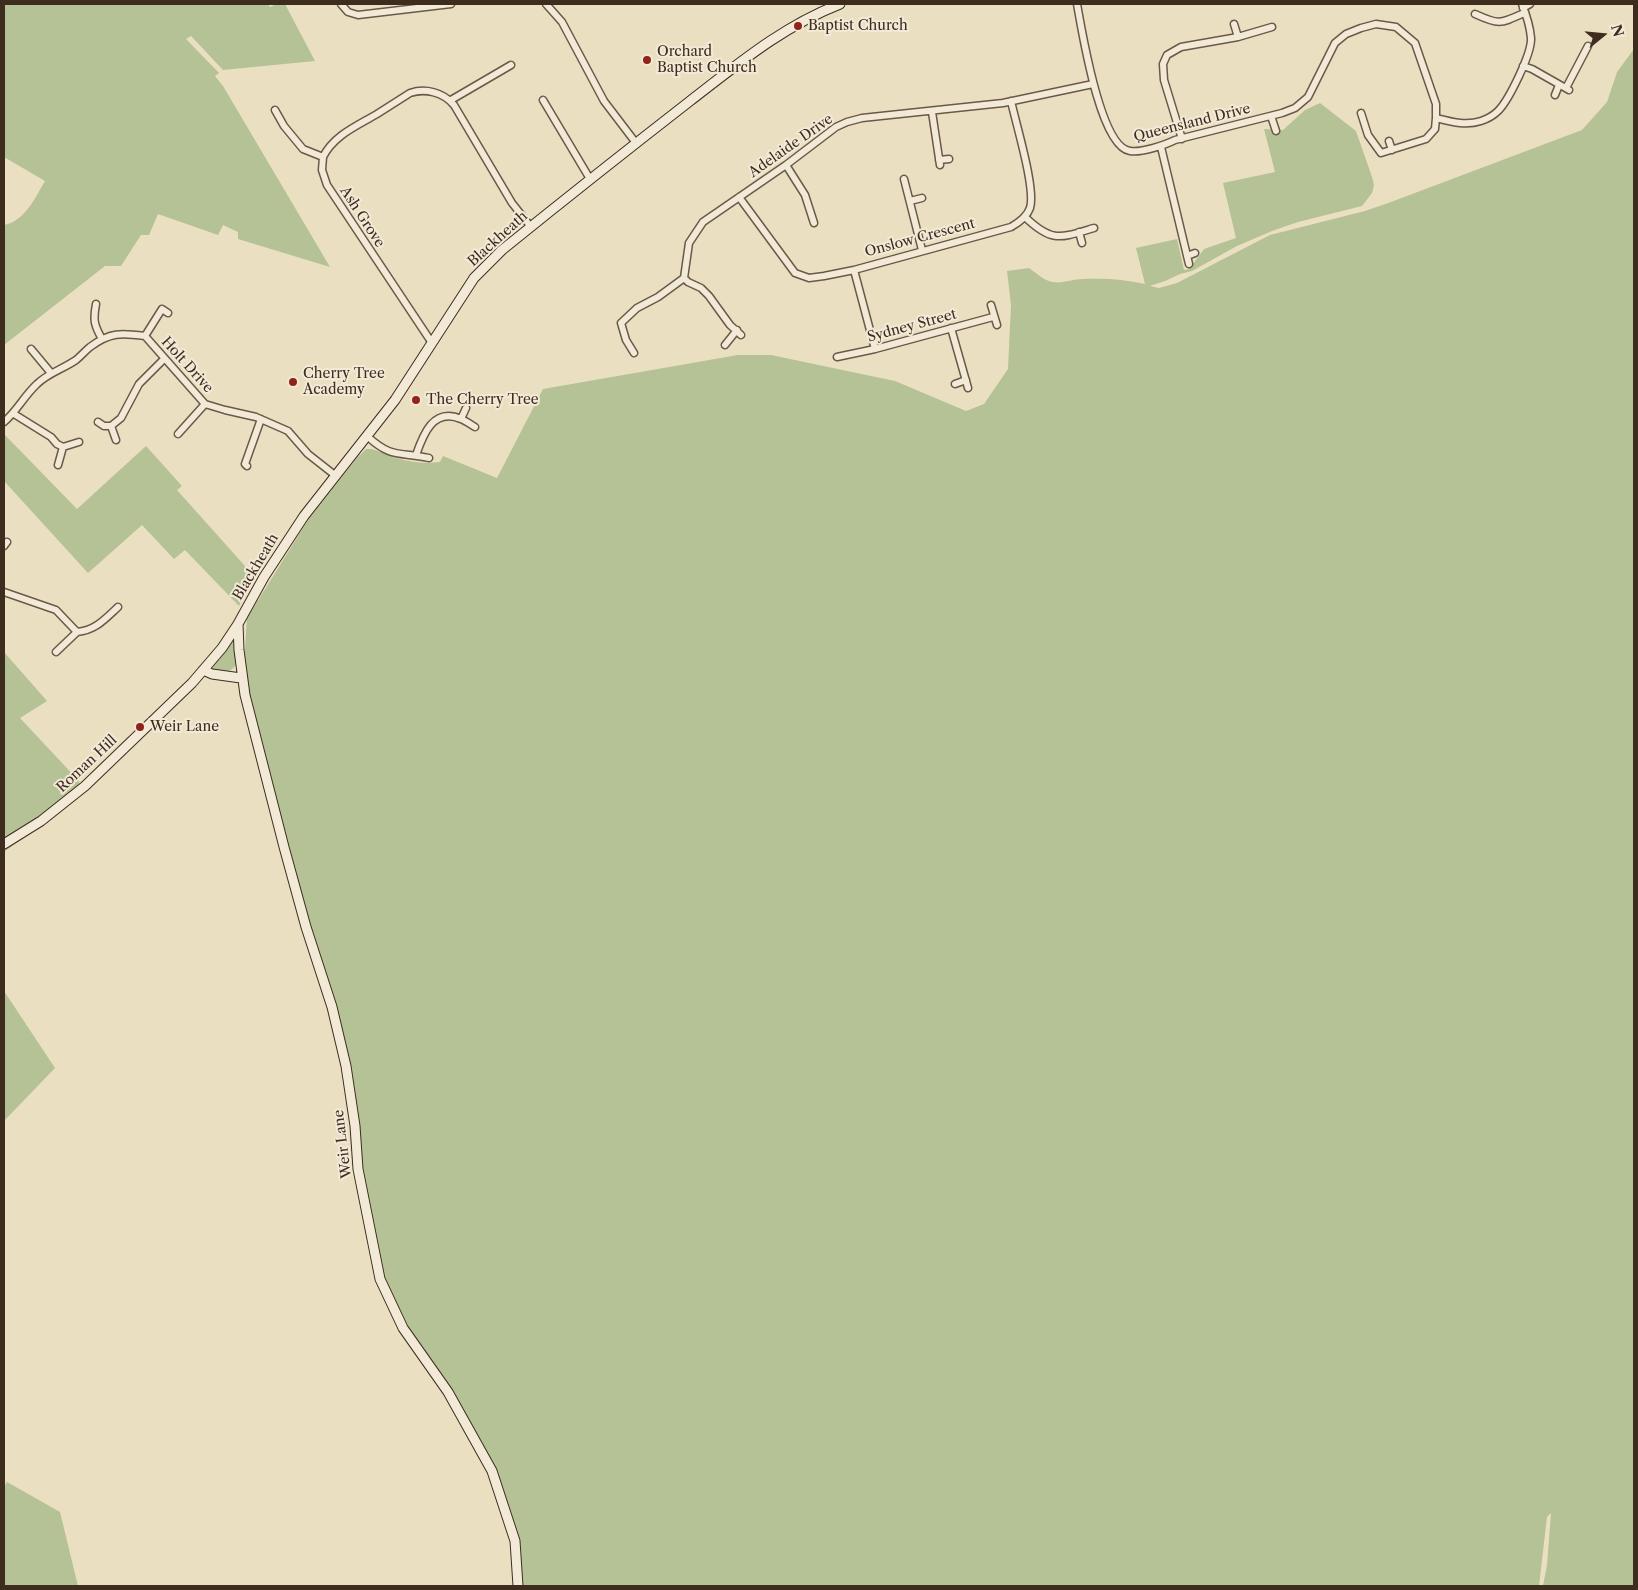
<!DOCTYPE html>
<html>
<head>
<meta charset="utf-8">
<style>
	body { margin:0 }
	#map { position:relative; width:1638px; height:1590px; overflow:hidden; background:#ebdfc2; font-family:"Libre Caslon Text",serif }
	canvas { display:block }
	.frame { position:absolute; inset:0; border:5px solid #3e2c1f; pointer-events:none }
	.north { position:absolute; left:1578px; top:10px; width:50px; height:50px; -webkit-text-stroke:4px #f2ead7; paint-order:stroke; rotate:73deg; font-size:14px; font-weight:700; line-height:20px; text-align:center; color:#3e2c1f }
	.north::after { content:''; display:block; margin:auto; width:18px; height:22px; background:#3e2c1f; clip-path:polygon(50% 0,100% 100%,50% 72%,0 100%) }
</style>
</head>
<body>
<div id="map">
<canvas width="1638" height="1590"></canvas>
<div class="frame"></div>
<div class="north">N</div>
</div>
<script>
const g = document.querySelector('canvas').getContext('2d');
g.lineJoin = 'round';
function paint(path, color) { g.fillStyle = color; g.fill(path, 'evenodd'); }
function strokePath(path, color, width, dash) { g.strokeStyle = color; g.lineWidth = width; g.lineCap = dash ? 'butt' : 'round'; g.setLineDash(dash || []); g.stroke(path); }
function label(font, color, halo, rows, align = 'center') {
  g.font = font + ' "Libre Caslon Text",serif'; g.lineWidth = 4; g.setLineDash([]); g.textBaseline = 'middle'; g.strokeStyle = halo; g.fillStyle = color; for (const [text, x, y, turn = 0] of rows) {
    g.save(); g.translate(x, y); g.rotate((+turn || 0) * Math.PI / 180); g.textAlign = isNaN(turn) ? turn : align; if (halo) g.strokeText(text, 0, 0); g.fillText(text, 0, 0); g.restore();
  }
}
paint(new Path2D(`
	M4 4H268L270 7 277 4H285L315 61 223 70 191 36 186 39 219 73 215 76 223 86 330 267 238 239V232L223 225 218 235 158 214 149 235H141L121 266H105L4 345V225C25 221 35 198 45 181L4 157Z
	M1634 49V1586H1543L1547 1565 1551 1513 1547 1517 1539 1586H518L515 1541 492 1471 403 1328 380 1279 358 1170 346 1066 245 695V649L247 618 308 520 357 458 366 449C378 448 386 456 396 458 410 462 426 464 440 462L443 456 497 478 543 389 738 355H771L895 381 966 411 984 404 1008 369 1011 305 1007 271 1029 268C1035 272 1042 279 1049 281 1060 285 1072 279 1083 279 1103 278 1125 279 1145 284L1136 248 1177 239 1184 270 1189 269 1204 249 1236 238 1223 183 1275 172 1264 129 1283 130 1305 110 1320 103 1356 131 1372 177 1374 185 1372 193 1362 206 1298 222 1272 231 1237 246 1192 271 1180 274 1165 281 1150 286 1159 288 1177 283 1270 235 1365 211 1391 202 1582 130 1607 102 1617 72Z
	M4 434 77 509 146 446 182 486 177 490 253 575 239 606 185 550 174 559 142 525 88 573 4 481Z
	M235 636 236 665C229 674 221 673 211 669L223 655Z
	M4 652 47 701 20 718 78 780 84 793 52 818 4 852Z
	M4 991 55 1068 4 1121Z
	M7 1482 60 1512 78 1586H4V1487Z`), '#b4c296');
const street = new Path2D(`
	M341 4 348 12 358 15 451 4
	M546 4 562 22 604 101 636 143
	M1077 4C1082 31 1100 147 1130 151 1141 153 1165 145 1175 140L1282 113 1295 108 1308 97 1335 43 1346 34 1361 28 1376 24 1396 27 1415 43 1436 104V118L1435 129 1426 139 1381 153 1368 135 1361 113
	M1523 8 1530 4
	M1475 14C1499 25 1500 24 1524 13
	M1234 24 1238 37
	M1523 66 1532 69 1569 90
	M1566 88 1588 46
	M1555 95 1559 85
	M451 100 511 65
	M543 100 590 179
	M275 110 284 126 303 149 323 157 322 170 327 185 432 343
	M932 112 940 165
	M1271 116 1276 131
	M1436 118C1452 122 1466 126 1481 121 1487 119 1494 115 1498 111 1509 100 1532 53 1531 38 1530 27 1526 14 1522 4
	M1182 139 1164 80 1163 64 1167 55 1181 47 1238 37 1272 27
	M1389 141 1392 150
	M1161 147 1189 264
	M323 157C334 135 357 126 377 114 388 107 399 100 410 93 425 88 443 92 454 105L512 203 531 227
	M939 160 949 159
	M786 165 805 195 814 223
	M904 179 922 250
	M739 197 795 273 809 278 824 276 854 270 1011 227C1018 223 1027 217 1030 208 1036 189 1016 124 1011 101
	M910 201 922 198
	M1025 217C1052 243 1060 238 1094 228
	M1079 232 1082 243
	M1187 256 1195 253
	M854 270 875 349
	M684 278 688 282 701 288 709 296 730 325 741 335
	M96 304C93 320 94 325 102 339
	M991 305 997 325
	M951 328 968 388
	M145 336 162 309 168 313
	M725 345 737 330
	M31 349 51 373
	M634 353 626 340 621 323 637 308 658 297 684 278 689 243 703 222 786 165 836 127 847 122 862 118 1003 103 1093 84
	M837 357 875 349 993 317
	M955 384 966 380
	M14 414 51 437 57 444 63 447 79 442
	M461 419 466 408
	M4 422C17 411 24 396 37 384 48 373 63 369 76 360 81 356 85 351 90 347 110 332 121 333 145 336L205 404 225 410 256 417 288 431 308 454 336 476
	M98 422 104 426H111
	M178 434 205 404
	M367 436C393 460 400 451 429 458
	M116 440 111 426 121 418 139 384 164 359
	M416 455C423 435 433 407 461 419 466 421 470 424 475 427
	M58 465 63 447
	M247 466 245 464 261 419
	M4 546 7 542
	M4 592 56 610 77 632C96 630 105 619 118 607
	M56 652 77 632`);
const secondary = new Path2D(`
	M238 624 239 650 245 695 284 847 306 927 332 1007 346 1066 355 1126 358 1169 380 1279 403 1328 448 1392 492 1471 515 1541 518 1586
	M203 670 212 674 241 678
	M4 844 41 821 85 786 192 683 222 648 238 624 264 577 304 516 395 400 474 278 502 250C564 200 627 150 690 101 738 64 783 26 840 4`);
strokePath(street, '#695948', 9);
strokePath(secondary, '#3e2c1f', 11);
strokePath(street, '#f2ead7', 6);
strokePath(secondary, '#f2ead7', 9);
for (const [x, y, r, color] of [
	[798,26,5,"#8f2418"],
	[647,60,5,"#8f2418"],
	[293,382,5,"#8f2418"],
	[416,400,5,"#8f2418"],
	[140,727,5,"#8f2418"]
]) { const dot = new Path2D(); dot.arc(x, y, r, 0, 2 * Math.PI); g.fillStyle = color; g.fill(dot); strokePath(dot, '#f2ead7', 2); }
label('14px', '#3e2c1f', '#f2ead7', [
	["Baptist Church",808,26],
	["Orchard",657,52],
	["Baptist Church",657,68],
	["Cherry Tree",303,374],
	["Academy",303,390],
	["The Cherry Tree",426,400],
	["Weir Lane",150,727]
], 'left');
label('14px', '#3e2c1f', '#f2ead7', [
	["Queensland Drive",1192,123,-14],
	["Adelaide Drive",791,146,-35],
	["Ash Grove",362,217,57],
	["Onslow Crescent",920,238,-15],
	["Blackheath",498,239,-42],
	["Sydney Street",912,326,-15],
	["Holt Drive",187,365,48],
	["Blackheath",256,567,-59],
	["Roman Hill",87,764,-43],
	["Weir Lane",343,1144,-97]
]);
</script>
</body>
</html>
